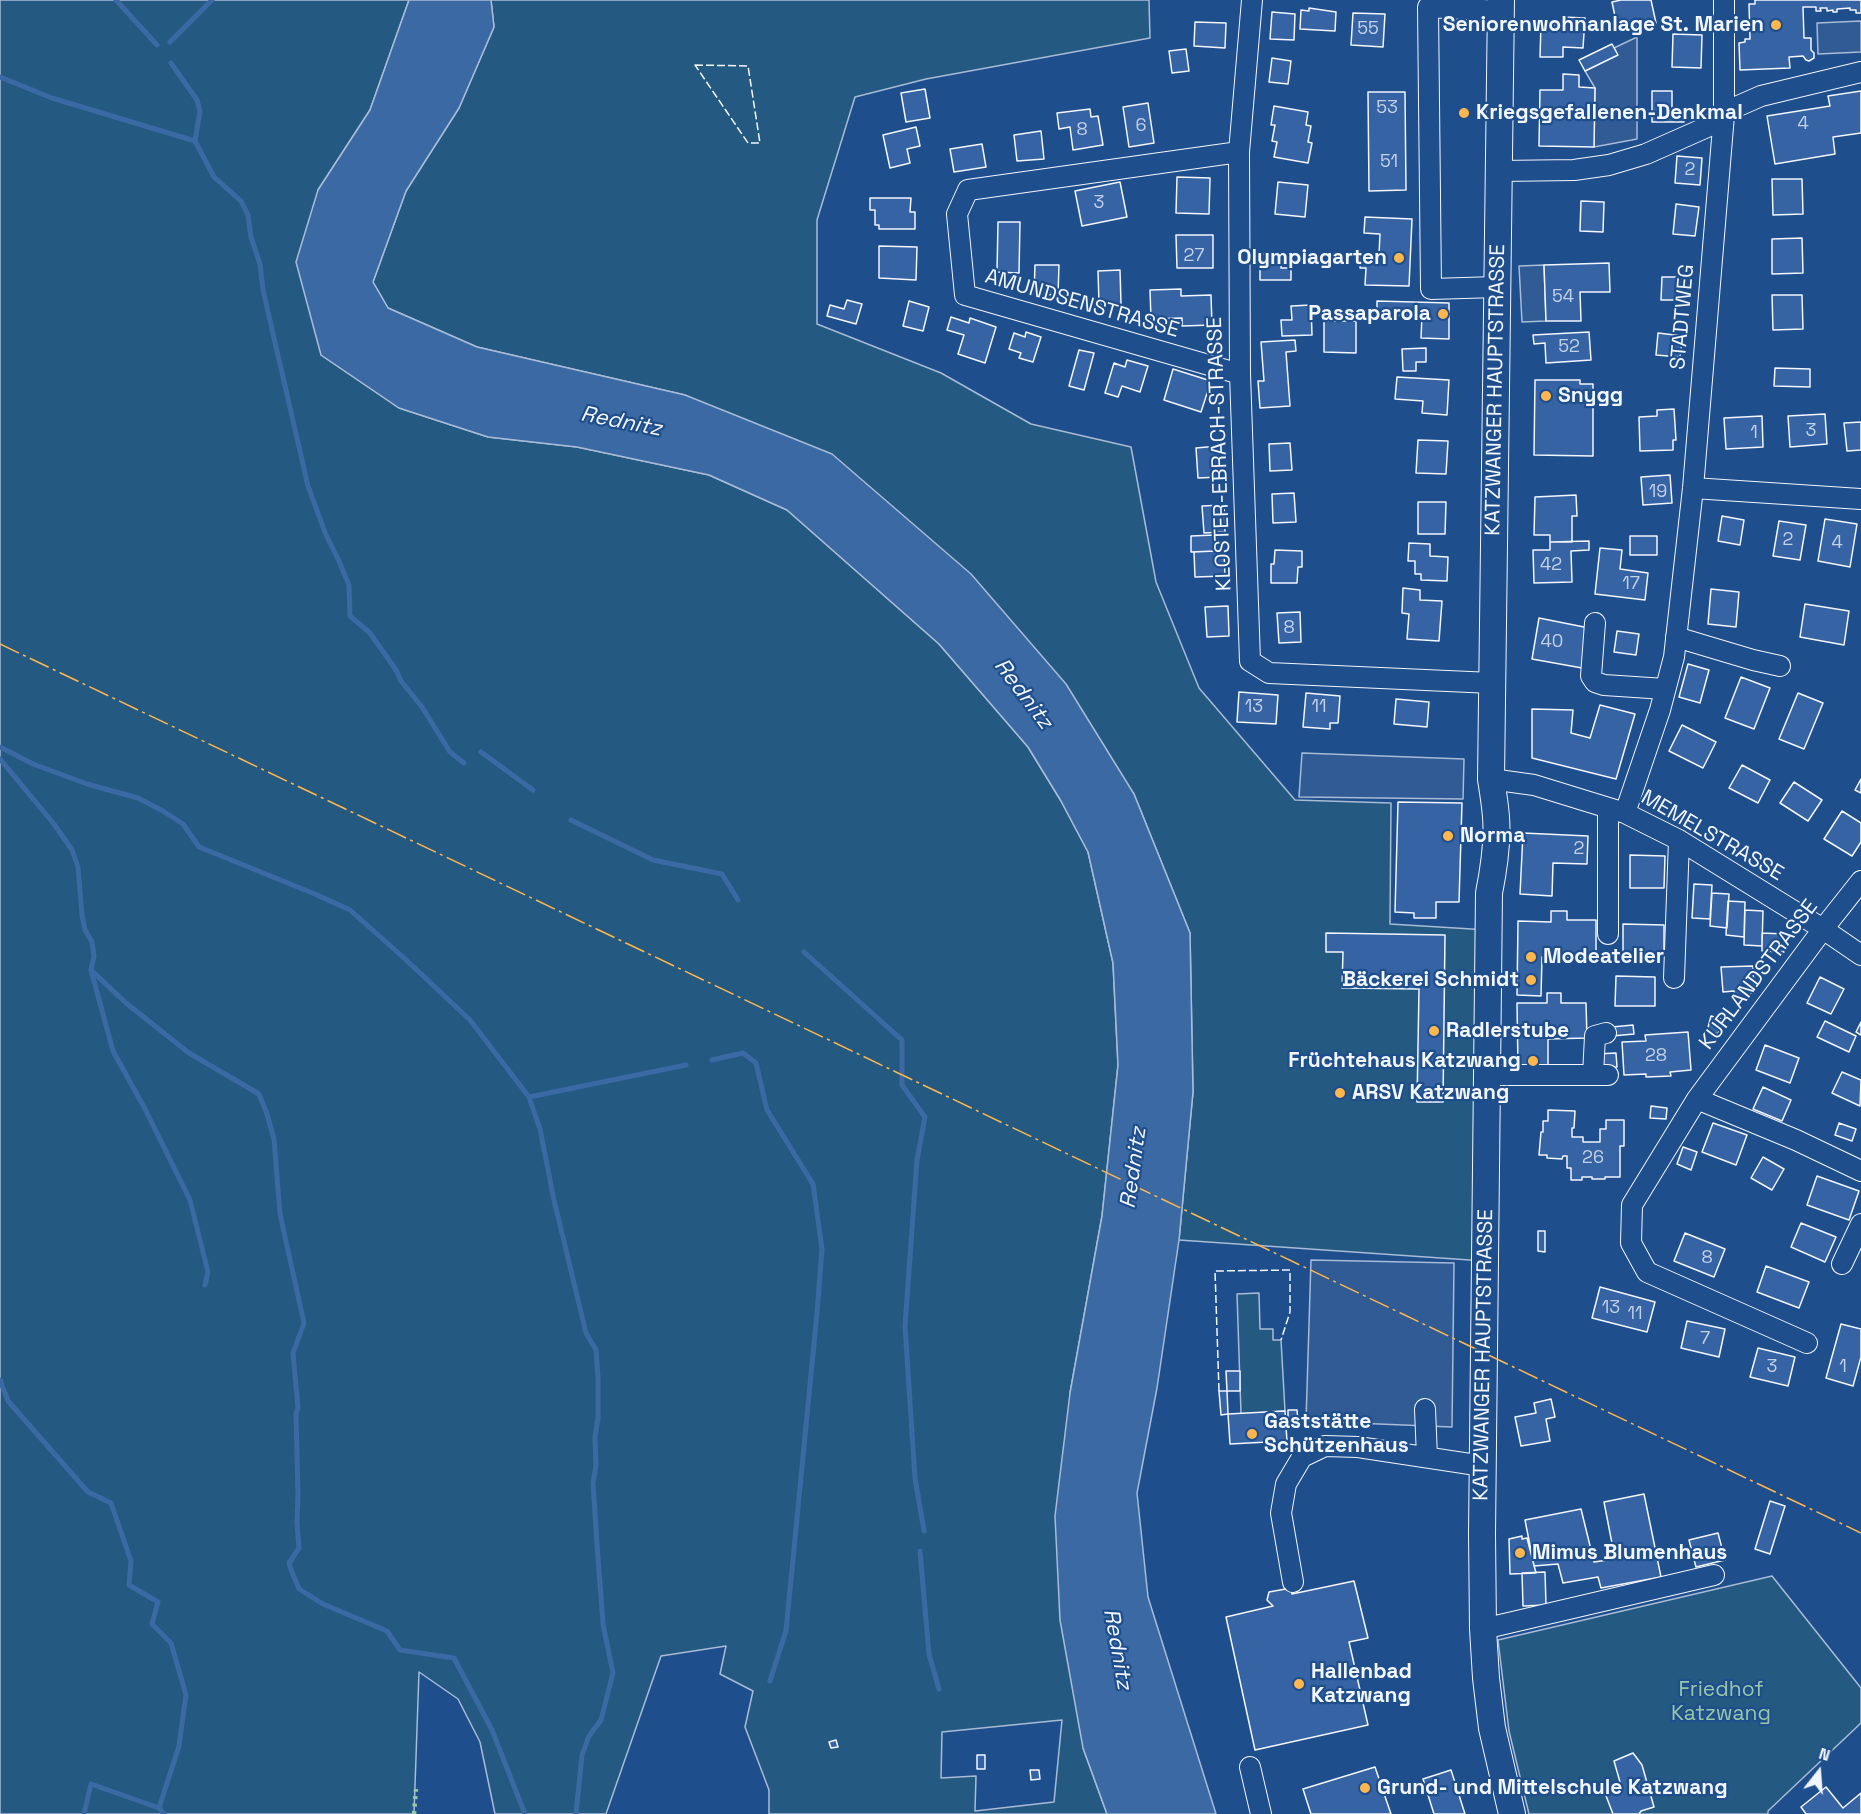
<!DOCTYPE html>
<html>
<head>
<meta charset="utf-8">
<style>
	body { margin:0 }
	#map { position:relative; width:1861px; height:1814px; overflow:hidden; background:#1f4e8c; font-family:"Space Grotesk",sans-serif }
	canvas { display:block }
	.north { position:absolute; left:1789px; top:1742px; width:60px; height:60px; -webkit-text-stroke:4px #1f4e8c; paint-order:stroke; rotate:17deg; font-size:16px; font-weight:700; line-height:24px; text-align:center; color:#f2f6ff }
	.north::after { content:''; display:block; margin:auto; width:21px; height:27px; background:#f2f6ff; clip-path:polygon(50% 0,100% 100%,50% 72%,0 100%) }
</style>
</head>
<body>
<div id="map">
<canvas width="1861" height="1814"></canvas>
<div class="north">N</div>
</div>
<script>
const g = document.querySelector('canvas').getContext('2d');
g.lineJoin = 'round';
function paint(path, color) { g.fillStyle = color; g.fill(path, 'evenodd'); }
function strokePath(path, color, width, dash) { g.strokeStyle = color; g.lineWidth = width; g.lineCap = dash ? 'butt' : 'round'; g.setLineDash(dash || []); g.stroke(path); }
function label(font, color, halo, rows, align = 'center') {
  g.font = font + ' "Space Grotesk",sans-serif'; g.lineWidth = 4.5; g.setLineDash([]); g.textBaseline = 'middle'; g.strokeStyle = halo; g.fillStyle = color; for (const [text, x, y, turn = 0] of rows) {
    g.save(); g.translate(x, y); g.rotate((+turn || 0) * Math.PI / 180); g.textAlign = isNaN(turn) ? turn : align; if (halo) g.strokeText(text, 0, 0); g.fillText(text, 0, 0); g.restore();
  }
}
const green = new Path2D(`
	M0 0H409L370 110 318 190 321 355 399 408 488 437 577 447 709 475 787 510 939 644 1028 747 1061 801 1088 852 1113 963 1118 1065 1102 1216 1070 1393 1083 1748 1107 1814H769V1790L745 1727 753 1691 720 1674 726 1646 661 1656 606 1814H495L480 1742 458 1699 419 1672 414 1814H0ZM1062 1720 1054 1802 975 1811 976 1776 941 1778 942 1732Z
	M491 0H1149L1150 38 926 79 855 97 817 220V324L941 373 1031 424 1131 447 1156 582 1199 688 1295 800 1391 803 1390 924 1488 930 1484 1261 1179 1240 1193 1092 1190 933 1134 794 685 395 477 347 388 308 373 282 406 191 459 108 494 27Z
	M1259 1293 1260 1329H1273V1340H1281L1285 1411 1241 1414 1237 1294Z
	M1772 1576 1861 1688V1723L1768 1811V1814H1529L1509 1731 1498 1640Z`);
paint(green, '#245a82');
strokePath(green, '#a8bbd7', 1.5);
const parking = new Path2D(`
	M1861 21V52L1818 54 1817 23Z
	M1637 37V139L1594 147 1595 88 1585 71 1617 55 1614 48Z
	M1544 265 1546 321 1522 322 1519 266Z
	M1302 753 1464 759 1463 799 1299 797Z
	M1311 1260 1454 1263 1452 1427 1306 1421Z`);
paint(parking, '#305b95');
strokePath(parking, '#a8bbd7', 1.5);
const water = new Path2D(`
	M409 0H491L494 27 459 108 406 191 373 282 388 308 477 347 685 395 832 454 971 574 1066 684 1134 794 1190 933 1193 1092 1179 1240 1157 1388 1137 1493 1148 1597 1216 1814H1107L1083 1748 1060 1620 1055 1516 1070 1393 1102 1216 1118 1065 1113 963 1088 852 1061 801 1028 747 939 644 787 510 709 475 577 447 488 437 399 408 321 355 296 262 318 190 370 110Z`);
paint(water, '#3b69a3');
strokePath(water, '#a8bbd7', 1.5);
strokePath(new Path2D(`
	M116 0 157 45
	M170 42 212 0
	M171 63 197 100 200 111 195 141 214 177 241 201 248 215 251 237 260 264 263 290 308 486 326 535 339 561 349 585 350 616 370 633 396 670 401 681 422 707 450 752 464 763
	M0 77 52 98 195 141
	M0 747 33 764 87 784 138 798 163 811 183 824 199 847 315 894 350 910 403 957 470 1020 529 1097 540 1129 554 1200 586 1333 596 1350 598 1378V1418L595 1437 596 1466 593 1483 597 1544 603 1624 613 1673 601 1720 589 1736 582 1755 576 1814
	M481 752 533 790
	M0 759 54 824 72 850 78 867 82 915 85 930 92 942 94 956 91 970 113 1051 144 1107 190 1200 208 1272 205 1285
	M571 820 653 860 722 874 738 900
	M804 952 902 1040V1085L925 1117 917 1160 905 1326 915 1478 924 1531
	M91 970 126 1003 189 1053 259 1094 267 1114 274 1139 280 1214 304 1323 293 1353 298 1408 296 1414 298 1494 297 1523 299 1548 289 1563C291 1572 296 1580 299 1589L323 1604 387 1631 400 1650 454 1658 492 1730 525 1814
	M712 1060 743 1053 756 1063 767 1110 813 1184 822 1249 817 1313 786 1631 770 1681
	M529 1097 686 1065
	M0 1380 8 1401 88 1492 111 1503 131 1561 129 1585 158 1602 152 1624 171 1643 186 1695 179 1746 159 1808
	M920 1551 929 1654 939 1689
	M84 1814 91 1784 159 1808 164 1814`), '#3b69a3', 5);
const building = new Path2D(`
	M1621 0H1651L1656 23 1618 31 1612 2Z
	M1755 0H1861V13H1856V10H1850V8L1837 9V12H1833V10L1827 11V8H1820L1821 11H1816V7H1803L1804 38H1811V50L1814 53V58L1809 61 1806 60 1803 56 1789 57 1790 68 1740 70 1739 43 1745 42V39H1750L1749 4H1755Z
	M1309 8 1336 12 1335 31 1300 29 1301 10 1309 11Z
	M1272 12 1295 14 1294 40 1270 39Z
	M1353 13 1385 14 1383 47 1351 45Z
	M1563 17 1585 18 1583 48 1563 47V57H1540L1541 24 1562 25Z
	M1195 22 1226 23 1225 48 1194 46Z
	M1673 34 1702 35 1701 68 1672 67Z
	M1612 44 1618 55 1585 71 1579 60Z
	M1186 49 1189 71 1172 73 1169 51Z
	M1272 58 1291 61 1288 84 1269 82Z
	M1563 74 1579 75V87L1595 88 1594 147 1539 146 1540 90H1563Z
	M925 89 930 118 906 122 901 93Z
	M1652 91H1672V110H1684V122H1652Z
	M1861 91V133L1833 137 1835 154 1775 164 1767 116 1830 106 1828 96Z
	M1368 92H1405L1406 190 1369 191Z
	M1148 103 1154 143 1129 147 1123 107Z
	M1274 106 1308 112 1306 125 1311 126 1308 142 1312 143 1308 163 1274 157 1277 142 1272 141 1275 125H1271Z
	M1090 109 1091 117 1098 116 1103 145 1073 150 1070 127 1059 129 1057 113Z
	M916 127 920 146 907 149 910 163 890 168 883 135Z
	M1041 131 1044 159 1017 161 1014 135Z
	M982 144 986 167 954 172 950 149Z
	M1677 156 1702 158 1700 185 1675 183Z
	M1177 177 1210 178 1209 214 1176 213Z
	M1772 179H1802L1803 214 1773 215Z
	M1120 182 1127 217 1082 226 1075 191Z
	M1278 182 1308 185 1305 217 1275 214Z
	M870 198H911L910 212H915V229H879V225H875V210H870Z
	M1581 201 1604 202 1603 232 1580 231Z
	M1676 204 1699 207 1695 236 1673 234Z
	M1365 217 1412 219 1409 286 1365 285 1366 268H1360L1361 254H1379L1380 234 1364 233Z
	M998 222H1020L1019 273 997 272Z
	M1176 235H1213V268H1177Z
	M1802 238 1803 273 1772 274V239Z
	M879 246 917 247 916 280 879 278Z
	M1260 254H1281V268H1291V280H1260Z
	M1609 263 1610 292H1580L1581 321H1546L1544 265Z
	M1035 265H1059L1058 295 1034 294Z
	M1120 270 1121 304H1099L1098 271Z
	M1662 277H1685L1684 300H1661Z
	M1181 289V296L1211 295 1212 325 1182 326V318L1151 319 1150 290Z
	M1772 295H1802L1803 329 1773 330Z
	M847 300 862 304 856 324 827 316 830 305 844 309Z
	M909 301 929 307 923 331 903 326Z
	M1377 301 1449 303V339L1421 338 1422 316 1377 315Z
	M1311 305 1312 335 1282 336 1281 320H1292L1291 306Z
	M951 317 969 323 970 318 996 327 985 363 958 354 964 335 947 330Z
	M1324 321H1356V353L1324 352Z
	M1026 332 1041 337 1033 362 1019 358 1021 353 1009 349 1014 333 1025 337Z
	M1589 332 1591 360 1546 363 1545 343 1534 344 1533 335Z
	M1658 333 1683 336 1680 357 1656 355Z
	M1295 340 1296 351 1286 352 1290 406 1260 408 1258 381H1264L1261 342Z
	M1426 348V362H1416V371H1403L1402 349Z
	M1079 350 1094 353 1084 390 1069 386Z
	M1127 360 1148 366 1140 392 1122 386 1118 397 1105 393 1114 363 1125 367Z
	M1775 368 1810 369V387L1774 386Z
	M1173 369 1211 381 1201 412 1164 400Z
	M1397 377 1449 380 1447 415 1422 413 1423 401 1395 399Z
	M1535 380H1580V384H1593V456L1534 455Z
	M1674 409 1676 440H1673V450L1640 451 1639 417 1657 416V410Z
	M1825 414 1827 444 1790 447 1788 416Z
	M1762 416 1763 447 1726 449 1724 418Z
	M1861 422V450L1847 451 1844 423Z
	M1418 440 1448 441 1446 474 1416 473Z
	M1290 443 1292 470 1270 471 1269 444Z
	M1218 446 1220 477 1198 478 1196 448Z
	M1670 475 1672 503 1643 505 1641 477Z
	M1294 493 1296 522 1273 523 1272 494Z
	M1576 495 1577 516H1572V542H1550V535H1534L1535 497Z
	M1418 502H1446L1445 534H1418Z
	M1224 505 1225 532 1204 533 1202 506Z
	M1722 516 1744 520 1740 545 1718 541Z
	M1825 519 1857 524 1850 567 1818 561Z
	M1779 521 1806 525 1800 560 1773 556Z
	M1214 535 1215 551 1191 552V536Z
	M1630 536H1657V555H1630Z
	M1589 541V550L1571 551 1572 582 1534 583 1533 550H1550V542Z
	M1409 543 1430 544V556L1448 557 1447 581 1421 580V574H1415V561H1408Z
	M1600 548 1622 550 1620 569 1648 573 1645 600 1595 594Z
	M1275 550 1302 551V567H1298L1297 583H1271V564H1274Z
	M1215 551H1224L1225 576 1195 577 1194 552Z
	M1403 588 1420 590V600L1442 601 1439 641 1407 639 1409 614 1402 613Z
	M1711 589 1739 592 1736 627 1708 624Z
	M1805 604 1849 611 1844 645 1800 637Z
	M1228 606 1229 636 1207 637 1205 607Z
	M1300 612 1301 642 1279 643 1277 613Z
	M1539 618 1589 628 1582 668 1532 659Z
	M1617 631 1639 634 1636 655 1614 652Z
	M1688 664 1709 670 1700 703 1679 697Z
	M1741 677 1770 688 1754 729 1725 718Z
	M1239 692 1278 695 1276 724 1237 722Z
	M1306 693 1340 696 1338 723H1330V729L1303 727Z
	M1798 693 1823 703 1804 749 1779 739Z
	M1396 699 1429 702 1427 727 1394 724Z
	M1600 705 1635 714 1616 779 1532 758V709L1573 710 1571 733 1590 738Z
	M1682 725 1716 742 1703 768 1669 751Z
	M1742 765 1770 780 1758 803 1729 788Z
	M1861 779V793L1855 790Z
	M1794 782 1822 800 1808 821 1780 803Z
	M1398 802 1462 803 1459 902H1436V918H1414V913L1395 912Z
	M1842 811 1861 823V842L1852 856 1824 839Z
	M1523 833 1588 836 1587 864 1553 863 1552 896 1520 894Z
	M1630 855 1665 856 1664 888H1630Z
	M1694 884 1712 885 1710 919 1692 918Z
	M1712 893 1729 894 1727 928 1710 926Z
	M1728 901 1745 902 1744 937 1726 935Z
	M1745 910 1763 911 1762 946 1744 945Z
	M1551 911H1567V920H1596V958L1542 957 1541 996 1517 995 1518 921 1551 922Z
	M1623 924 1664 925V954H1623Z
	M1326 933 1445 935 1443 1102H1417L1419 989 1342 988 1343 952H1326Z
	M1762 933 1785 934 1784 952 1762 951Z
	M1753 966 1754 993 1744 994V997L1734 998V991L1723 992 1721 967Z
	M1616 976 1655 977V1006H1615Z
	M1820 977 1844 989 1831 1014 1807 1003Z
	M1547 993H1561V1003H1586L1587 1038 1548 1039V1067H1518L1517 1003H1547Z
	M1711 1016 1722 1019 1718 1034 1707 1031Z
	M1825 1021 1856 1036 1849 1052 1817 1037Z
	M1861 1022V1035L1856 1032Z
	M1633 1025 1634 1034 1612 1036V1027Z
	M1688 1032 1691 1070 1670 1072 1671 1076 1646 1077V1074L1624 1075 1622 1042 1646 1041 1645 1035Z
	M1765 1045 1799 1058 1790 1083 1756 1070Z
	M1616 1053 1617 1067 1598 1068 1597 1054Z
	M1842 1072 1861 1080 1860 1106 1832 1093Z
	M1763 1087 1791 1100 1782 1121 1753 1109Z
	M1651 1106 1667 1108 1666 1119 1650 1118Z
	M1548 1110 1575 1111 1574 1128H1572V1137H1583V1142H1600V1129H1606V1120H1624V1146H1620V1177H1605V1179H1592V1177H1582V1180H1571V1168H1567V1156H1563L1562 1159 1547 1158V1155H1539L1541 1132H1543V1121H1548Z
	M1713 1123 1747 1135 1736 1165 1702 1152Z
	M1839 1123 1856 1129 1852 1141 1835 1135Z
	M1683 1147 1697 1152 1691 1170 1677 1164Z
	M1763 1157 1784 1169 1772 1190 1751 1178Z
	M1817 1176 1859 1191 1849 1220 1807 1205Z
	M1801 1223 1836 1237 1825 1262 1791 1247Z
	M1538 1231H1545V1252L1538 1251Z
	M1685 1233 1725 1249 1714 1277 1674 1261Z
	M1766 1266 1809 1282 1799 1308 1757 1292Z
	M1600 1287 1655 1302 1647 1332 1592 1318Z
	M1687 1321 1725 1329 1719 1357 1681 1348Z
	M1841 1324 1861 1329V1357L1853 1386 1826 1378Z
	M1758 1348 1795 1357 1788 1386 1750 1377Z
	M1226 1371H1240V1391H1227Z
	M1219 1391H1227L1228 1414 1221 1415Z
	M1551 1399 1555 1417 1546 1419 1550 1441 1521 1446 1515 1417 1536 1413 1534 1403Z
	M1288 1410H1297L1298 1421H1288Z
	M1285 1411 1287 1441 1230 1444 1228 1414Z
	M1644 1494 1661 1577 1601 1588 1598 1577 1563 1583 1558 1564 1534 1566 1525 1520 1581 1509 1594 1562 1615 1559 1604 1502Z
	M1770 1501 1785 1506 1770 1554 1755 1549Z
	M1718 1533 1725 1560 1696 1567 1689 1540Z
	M1522 1536V1539L1527 1538 1536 1573 1510 1574 1509 1539Z
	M1545 1572 1546 1605 1523 1606 1522 1573Z
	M1354 1581 1368 1638 1349 1642 1368 1725 1255 1750 1226 1617 1273 1606 1267 1600 1269 1592 1291 1588 1292 1594Z
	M836 1740 838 1747 831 1748 829 1742Z
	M1633 1753 1642 1765 1654 1807 1641 1811 1639 1814H1613L1603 1788 1620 1782 1614 1761Z
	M977 1755H985V1769H977Z
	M1375 1767 1391 1814H1311L1303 1789Z
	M1030 1770H1039L1040 1779 1031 1780Z
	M1451 1770 1465 1814H1434L1423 1779Z
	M1826 1787 1843 1808 1861 1793V1814H1806L1801 1807Z`);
paint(building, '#3563a3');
strokePath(building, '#f2f6ff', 1.5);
const minor = new Path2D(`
	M1252 0 1239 152 1240 374 1250 661 1269 673 1492 683
	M1239 152 968 190 957 214 965 295 1240 374
	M1499 171 1574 170 1609 165 1646 154 1707 127 1736 107 1761 96 1861 72
	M1497 287 1431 289 1428 7 1501 11
	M1693 488 1861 499
	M1595 623 1591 676 1595 682 1604 685 1665 689
	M1676 637 1753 660 1780 666
	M1491 779 1534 785 1625 813 1679 840 1823 929 1861 955
	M1625 813 1660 710 1674 657 1693 488 1724 115V0
	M1608 934V808
	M1674 978 1679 840
	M1487 1075H1608
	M1593 1075 1595 1036 1606 1033
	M1697 1099 1796 1140 1861 1171
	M1842 1264 1861 1224
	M1807 1343 1647 1272 1631 1243 1632 1205 1697 1099 1823 929 1861 881
	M1425 1409 1427 1457
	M1293 1582 1281 1513 1286 1484 1302 1457 1325 1446 1358 1447 1483 1466
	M1483 1629 1714 1575
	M1250 1767 1261 1814`);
const major = new Path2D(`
	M1501 0 1491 779C1493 792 1495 804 1496 817 1498 842 1494 868 1489 893L1482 1533 1483 1629 1486 1678 1492 1728 1512 1814`);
strokePath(minor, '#f2f6ff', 22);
strokePath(major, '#f2f6ff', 28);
strokePath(minor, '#1f4e8c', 20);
strokePath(major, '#1f4e8c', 26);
strokePath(new Path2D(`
	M414 1814 416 1789`), '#97c8a6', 4.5, [3, 4.5]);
strokePath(new Path2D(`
	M695 65 748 66 760 143H748Z
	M1219 1391 1215 1271 1290 1270V1312L1281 1340`), '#f2f6ff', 1.5, [8, 3]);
strokePath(new Path2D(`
	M0 644 1861 1533`), '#ffb74d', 1.5, [21, 4.5, 3, 4.5]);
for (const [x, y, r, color] of [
	[1776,25,6,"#ffb74d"],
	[1464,113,6,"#ffb74d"],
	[1399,258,6,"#ffb74d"],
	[1443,314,6,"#ffb74d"],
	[1546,396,6,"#ffb74d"],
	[1448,836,6,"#ffb74d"],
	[1531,957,6,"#ffb74d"],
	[1531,980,6,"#ffb74d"],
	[1434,1031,6,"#ffb74d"],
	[1533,1061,6,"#ffb74d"],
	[1340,1093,6,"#ffb74d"],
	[1252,1434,6,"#ffb74d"],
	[1520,1553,6,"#ffb74d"],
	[1299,1684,6,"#ffb74d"],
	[1365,1788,6,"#ffb74d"]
]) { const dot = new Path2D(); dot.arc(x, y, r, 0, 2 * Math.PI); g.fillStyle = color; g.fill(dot); strokePath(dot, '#1f4e8c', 2); }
label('18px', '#c3d1e8', null, [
	["55",1368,29],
	["53",1387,108],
	["4",1803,124],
	["6",1141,126],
	["8",1082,130],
	["51",1389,162],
	["2",1690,170],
	["3",1099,203],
	["27",1194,256],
	["54",1563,297],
	["52",1569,347],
	["3",1811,431],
	["1",1754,433],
	["19",1658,492],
	["2",1788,540],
	["4",1837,543],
	["42",1551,565],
	["17",1631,584],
	["8",1289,628],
	["40",1552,642],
	["13",1254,707],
	["11",1319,707],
	["2",1579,849],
	["28",1656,1056],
	["26",1593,1158],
	["8",1707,1258],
	["13",1611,1308],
	["11",1635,1314],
	["7",1705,1339],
	["3",1772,1367],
	["1",1843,1367]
]);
label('bold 21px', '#f2f6ff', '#1f4e8c', [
	["Seniorenwohnanlage St. Marien",1764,25,"right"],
	["Kriegsgefallenen-Denkmal",1476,113],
	["Olympiagarten",1387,258,"right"],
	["Passaparola",1431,314,"right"],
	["Snygg",1558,396],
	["Norma",1460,836],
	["Modeatelier",1543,957],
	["Bäckerei Schmidt",1519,980,"right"],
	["Radlerstube",1446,1031],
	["Früchtehaus Katzwang",1521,1061,"right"],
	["ARSV Katzwang",1352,1093],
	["Gaststätte",1264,1422],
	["Schützenhaus",1264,1446],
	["Mimus Blumenhaus",1532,1553],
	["Hallenbad",1311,1672],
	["Katzwang",1311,1696],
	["Grund- und Mittelschule Katzwang",1377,1788]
], 'left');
label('21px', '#f2f6ff', '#1f4e8c', [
	["AMUNDSENSTRASSE",1082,304,16],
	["STADTWEG",1683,317,-85],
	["KATZWANGER HAUPTSTRASSE",1496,390,-89],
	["KLOSTER-EBRACH-STRASSE",1220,454,-92],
	["MEMELSTRASSE",1712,836,30],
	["KURLANDSTRASSE",1759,975,-53],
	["KATZWANGER HAUPTSTRASSE",1484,1355,-89]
]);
label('21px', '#97c8a6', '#1f4e8c', [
	["Friedhof",1721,1690],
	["Katzwang",1721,1714]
]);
label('italic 22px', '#f2f6ff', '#1f4e8c', [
	["Rednitz",621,422,11],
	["Rednitz",1023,694,53],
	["Rednitz",1134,1168,-82],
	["Rednitz",1117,1649,80]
]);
</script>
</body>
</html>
